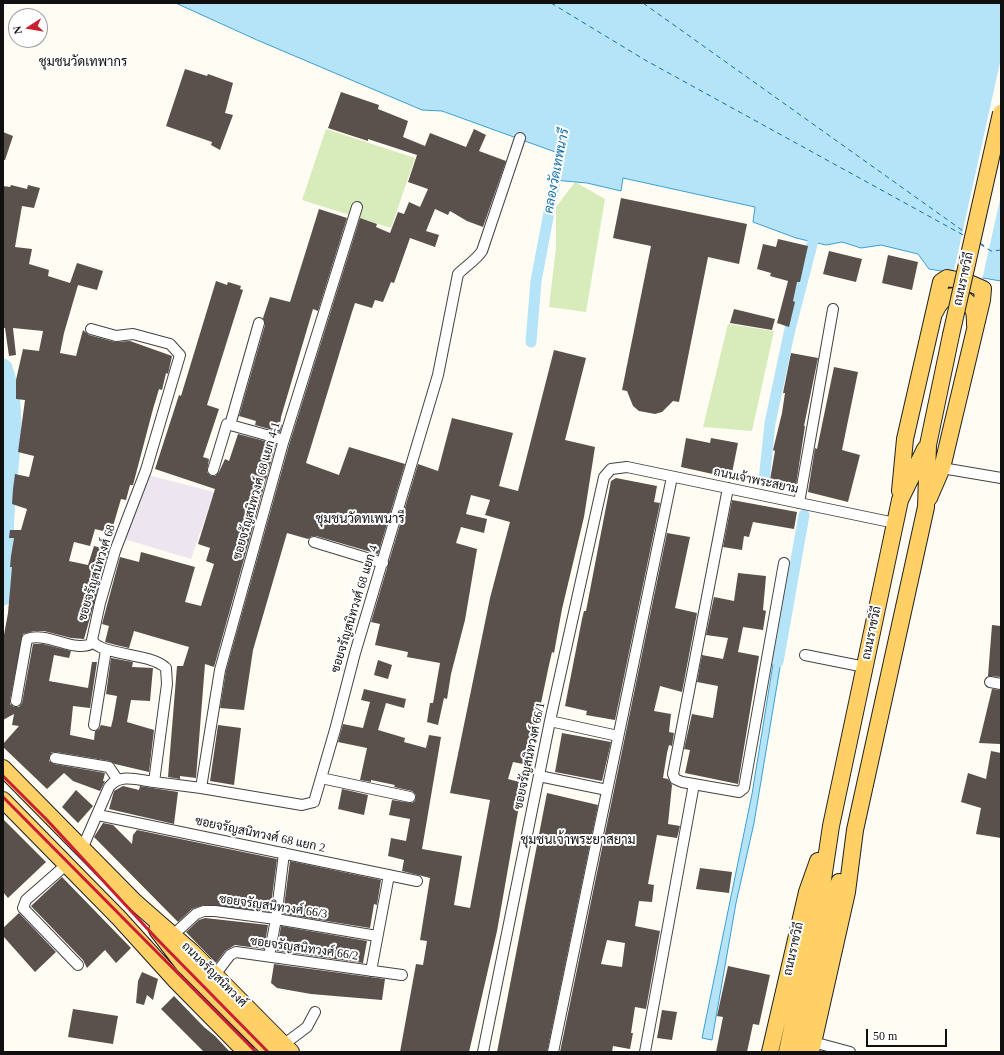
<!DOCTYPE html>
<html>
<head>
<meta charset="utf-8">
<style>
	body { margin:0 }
	#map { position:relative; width:1004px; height:1055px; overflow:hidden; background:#fffcf4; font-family:"Times New Roman",serif }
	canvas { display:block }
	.frame { position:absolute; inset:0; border:4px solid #101010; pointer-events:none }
	.north { position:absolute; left:8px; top:8px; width:40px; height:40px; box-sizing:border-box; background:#fff; border:1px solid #9f9f9f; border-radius:50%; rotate:258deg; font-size:11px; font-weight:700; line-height:16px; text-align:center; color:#101010 }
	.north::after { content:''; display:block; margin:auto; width:14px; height:18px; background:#c82032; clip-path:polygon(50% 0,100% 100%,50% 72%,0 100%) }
	.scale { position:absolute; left:866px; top:1029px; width:81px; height:18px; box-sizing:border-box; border:2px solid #101010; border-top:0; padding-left:5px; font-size:12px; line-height:14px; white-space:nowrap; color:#101010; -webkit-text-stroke:3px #fff; paint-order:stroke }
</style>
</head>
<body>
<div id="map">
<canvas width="1004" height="1055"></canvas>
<div class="frame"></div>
<div class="north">N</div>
<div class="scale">50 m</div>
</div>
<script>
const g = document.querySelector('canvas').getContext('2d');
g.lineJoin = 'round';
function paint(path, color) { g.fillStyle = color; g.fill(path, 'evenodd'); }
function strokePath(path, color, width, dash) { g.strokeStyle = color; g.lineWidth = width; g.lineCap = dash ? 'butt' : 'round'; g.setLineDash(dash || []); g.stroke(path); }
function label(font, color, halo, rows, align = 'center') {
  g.font = font + ' "Times New Roman",Sarabun,serif'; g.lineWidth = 4; g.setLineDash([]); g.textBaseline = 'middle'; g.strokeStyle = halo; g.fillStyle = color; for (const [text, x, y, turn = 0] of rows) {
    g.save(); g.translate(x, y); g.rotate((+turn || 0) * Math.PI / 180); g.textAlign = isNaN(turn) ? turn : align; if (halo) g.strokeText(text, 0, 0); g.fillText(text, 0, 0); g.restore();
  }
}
paint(new Path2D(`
	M148 475 214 492 191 559 124 539Z`), '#ede5ef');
paint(new Path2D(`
	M326 129 415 158 391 228 302 200Z
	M575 182 605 199 586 312 549 307 556 248V207Z
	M728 324 774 331 752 431 703 427Z`), '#d7ecba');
const water = new Path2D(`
	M176 3H1001V281L929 269 918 254 881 245 861 248 842 242 826 245 796 238 753 222 755 207 623 178 621 191 587 183 554 180 558 153 442 111 422 110 257 40Z
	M776 648 783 649 754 823 736 903 712 1040 702 1038 752 794Z`);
paint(water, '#b5e4f9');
strokePath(water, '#399fd4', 1);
paint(new Path2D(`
	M1001 58V195L982 280 953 275Z`), '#fffcf4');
strokePath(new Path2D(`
	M531 342 536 281 558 165
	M764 481 770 423 790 329 816 229
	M778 662 804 515`), '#b5e4f9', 11);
strokePath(new Path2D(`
	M3 368C19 412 9 456 6 501 3 532 5 564 3 596`), '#b5e4f9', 19);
strokePath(new Path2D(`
	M551 3 645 60 965 236
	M643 3 966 233
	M980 243 986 247
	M980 244 991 251 1001 250`), '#1270aa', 1, [5, 4]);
paint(new Path2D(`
	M185 69 207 76 208 74 233 83 225 113 233 115 220 150 211 145 212 142 166 126Z
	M341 92 379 105 378 109 408 121 403 137 425 146 430 133 466 147 474 129 486 135 479 151 506 161 483 227 467 221 450 211 448 215 435 209 426 231 439 235 435 247 410 238 394 283 391 282 383 302 375 300 372 308 355 303 352 312 306 463 339 475 349 447 405 464 378 554 316 536H312L308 539 287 533 253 650 244 710 220 708 226 671 289 445 360 218 377 224 376 227 390 233 398 212 404 214 409 202 420 207 428 189 408 182 417 155 368 139V141L328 128Z
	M3 132 13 136 5 160H3Z
	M11 185 27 189 28 185 40 188 34 208 22 206 15 247 32 249 29 264 49 270 48 276 70 283 77 263 103 271 97 290 78 285 64 333 60 353 76 356 83 330 89 335 115 342 130 341 172 356 168 374 166 373 162 390 159 389 153 409 133 485H130L126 500 121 499 111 533 95 529 90 546 74 542 69 561 88 565 94 546 109 550 84 639 71 638 44 631H34L23 634 10 700V704L14 707H19L22 703 33 644H43L71 651 69 658 54 655 49 681 88 688 92 662H97L90 708 73 706 70 735 94 740 95 731 99 729 101 725 111 727 113 719 117 696 106 694 111 658 133 662 132 667 153 668 150 701 131 700 127 722 154 730 149 772 115 764 110 761 56 752H52L49 757V761L54 764 105 773 103 781H105L100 791 73 781 64 773 47 789 3 747V744L19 726 12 725 14 714 3 720V640L8 613 12 567H10L11 556 14 538H9L10 530H21L27 509 12 504 13 489 15 474 29 477 34 456 18 452 25 400 16 399V380L23 349 39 351 43 331 13 328 16 355 9 356 5 328H3V186L10 187Z
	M621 198 747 224 739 264 708 257 679 402 673 401 662 412 655 414 639 411 633 406 627 391 622 390 651 246 613 238Z
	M319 209 347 218 318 311 313 309 281 417 280 424 282 425 280 432 255 425 256 421 239 416 265 325 263 318 270 297 290 302Z
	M778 239 808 246 800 282H797L793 301 795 302 789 327 777 323 788 281 770 276 771 273 757 269 763 244 776 247Z
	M829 251 862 259 856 282 823 274Z
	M888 255 918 262 912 290 882 283Z
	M216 281 227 285 228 282 241 286 240 289 243 290 207 405 219 409 203 457 209 459 207 472 211 476H215L219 472 225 459 229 461 238 434 276 444 214 667 205 664 196 778 180 776V779L168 777 177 666H183L189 647 134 631 129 648 116 645 105 642 109 626 102 624 120 557 139 562 141 552 195 567 185 602 201 606 214 564 206 561 210 548 198 544 215 489 155 469 179 395 181 396Z
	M734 309 775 319 772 330 730 323Z
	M554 350 586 358 565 440 595 447 584 517 562 609 554 653 552 652 549 665 528 765 513 762 508 779 523 783 497 931 469 1052H400L416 964 423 965 427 941 420 940 430 878 402 871 404 860 388 856 391 838 406 841 410 819 389 815 392 800 412 803 415 801 416 795 412 791 394 787 395 785 371 780V782L360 780 367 748 338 742 343 724 363 728 370 702 361 700 364 689 406 699 404 708 386 703 378 730 405 738 404 742 426 748 429 735 441 737 422 849 462 856 454 905 470 908 490 800 450 793 490 598 510 522 485 515 490 500 471 495 466 514 487 519 484 533 461 527 456 543 477 549 465 620 451 674 447 699 444 698 438 725 427 722 430 703H433L440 663 407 657 408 652 375 645 380 624 371 622 418 464 438 471 452 418 513 433 499 486 518 491Z
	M791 353 818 358 804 426H805L796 485 770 480 775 451 773 450 782 413 785 393H783Z
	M834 367 858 372 842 450 860 455 848 502 808 492 815 448 817 449Z
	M686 438 710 443 711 438 738 443 731 478 681 467Z
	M616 478 657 486 654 502 660 503 615 720 586 715 587 711 565 706 582 619 584 611H586L611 481Z
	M732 500 797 512 794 529 753 522 749 537 744 536 742 550 723 547Z
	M667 533 690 537 675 608 697 613 682 692 660 686 654 711 671 714 669 732 674 733 672 746 669 745 667 753 663 778 668 779 672 785 668 824 680 826 677 838 657 835 648 884 654 885 652 902 639 901 635 926 660 931 646 1009 635 1007 631 1033H633L630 1049 613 1046 612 1052H560ZM607 940 625 943 622 967 601 964Z
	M738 573 766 576 763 610 766 611 763 630 743 627 738 652 759 656 738 784 685 773 690 750 684 749 692 714 713 718 718 686 697 682 702 655 723 659 728 638 706 635 714 597 734 601Z
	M992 625 1001 626V677L988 676Z
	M378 660 392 665 388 679 374 675Z
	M992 689 1001 690 1000 744 979 743Z
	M218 725 241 728 234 785 210 781Z
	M562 733 611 742 602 781 555 772Z
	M991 751 1001 753V838L976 834 981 808 961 802 968 773 986 779Z
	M123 786 139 790 140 786 178 792 174 824 109 809 114 791Z
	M342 789 368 795 364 815 338 809Z
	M76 790 93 806 78 823 62 807Z
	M547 793 598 805 547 1052H497Z
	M3 819 46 862 8 898 3 892Z
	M103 823 113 825 132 844 133 835 137 830 277 859 270 912 204 905 192 909 178 922 94 837Z
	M290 861 381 880 377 905 374 904 370 928 283 914Z
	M700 868 732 872 729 893 696 889Z
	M62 877 131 948 116 963 105 950 87 968 83 960 31 906Z
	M19 913 56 952 35 972 3 936V928Z
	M205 918 268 925 264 949 235 945 225 951 216 963 186 932 199 920Z
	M281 926 367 941 363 963 277 951Z
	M274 964 385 979 382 1000 311 994 277 988 271 983Z
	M728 966 770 975 759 1025 753 1024 747 1052H716L723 1017 717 1016Z
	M142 972 158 979 153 1000 147 995 144 1005 136 1003 138 981Z
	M174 996 204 1027 215 1036 230 1052H204L161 1009Z
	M73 1009 118 1016 113 1044 68 1037Z
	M662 1010 677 1012 672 1040 657 1038Z`), '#5a504c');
const street = new Path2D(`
	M230 425 259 323
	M942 468 1001 478
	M213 470 227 424 284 440
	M728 488 673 774 675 779 682 782 739 792 744 788 784 563
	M799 503 833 309
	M314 542 383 563
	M805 655 865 667
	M990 682 1001 684
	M16 701 27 639C48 631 74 654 93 643
	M550 721 618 736
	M94 725 106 650
	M55 758 109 767 117 779
	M539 776 607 790
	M321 778 410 797
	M154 782 201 788 302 805 314 802 335 730 355 653 438 375 458 274C466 266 476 260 482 251L520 138
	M201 788 220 670 283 443 357 207
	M98 815 417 881
	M82 849 109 787C120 773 138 780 154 782L167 684 166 668C149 652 100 656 92 640L100 603 115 551 146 470 180 355 170 344 133 334 116 336 91 329
	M67 864 26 900 23 908 78 965
	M173 935 196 914 204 911H215L276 919 377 936
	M269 956 276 919 284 853
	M371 971 389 875
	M214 976 230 955 236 952 402 975
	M813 1042 850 1052
	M283 1045 307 1027 315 1012
	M483 1052 550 721 604 477 611 469 627 467 895 523
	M553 1052 672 477
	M645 1052 694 784`);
const primary = new Path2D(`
	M935 312C943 292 962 291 973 309 975 313 975 321 975 325
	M900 491 905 439 941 282 947 278 967 282 983 289 982 300 942 468 929 498
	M3 768 135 902 192 952 291 1052
	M3 800 119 918 176 981 246 1052
	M157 930 183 964 271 1052
	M770 1052 807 892 818 861
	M787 1052 822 886 831 826 900 500 925 449
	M799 1052 839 882
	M811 1052 847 892 855 830 926 507 928 445 951 335`);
strokePath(street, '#434343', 12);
strokePath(primary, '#212121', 18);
strokePath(street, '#fff', 10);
strokePath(primary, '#fed065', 16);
strokePath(new Path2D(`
	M3 776 47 820 156 938 268 1052
	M3 797 256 1052`), '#c82032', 3);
const primaryBridge = new Path2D(`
	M951 335 1001 113`);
strokePath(primaryBridge, '#212121', 18, []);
strokePath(primaryBridge, '#fed065', 16);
label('12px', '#101010', '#fff', [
	["ถนนราชวิถี",964,279,-77],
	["ถนนเจ้าพระสยาม",756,481,12],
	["ซอยจรัญสนิทวงศ์ 68 แยก 4-1",257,491,-74],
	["ซอยจรัญสนิทวงศ์ 68",97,573,-73],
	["ซอยจรัญสนิทวงศ์ 68 แยก 4",355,609,-73],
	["ถนนราชวิถี",872,633,-78],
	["ซอยจรัญสนิทวงศ์ 66/1",530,756,-78],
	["ซอยจรัญสนิทวงศ์ 68 แยก 2",260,835,12],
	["ซอยจรัญสนิทวงศ์ 66/3",273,907,8],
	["ซอยจรัญสนิทวงศ์ 66/2",304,949,8],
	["ถนนราชวิถี",794,949,-77],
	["ถนนจรัญสนิทวงศ์",214,975,45]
]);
label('13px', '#101010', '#fff', [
	["ชุมชนวัดเทพากร",83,63],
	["ชุมชนวัดทเพนารี",360,520],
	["ชุมชนเจ้าพระยาสยาม",578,841]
]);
label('italic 13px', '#1270aa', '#fff', [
	["คลองวัดเทพนารี",557,171,-79]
]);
</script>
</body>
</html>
